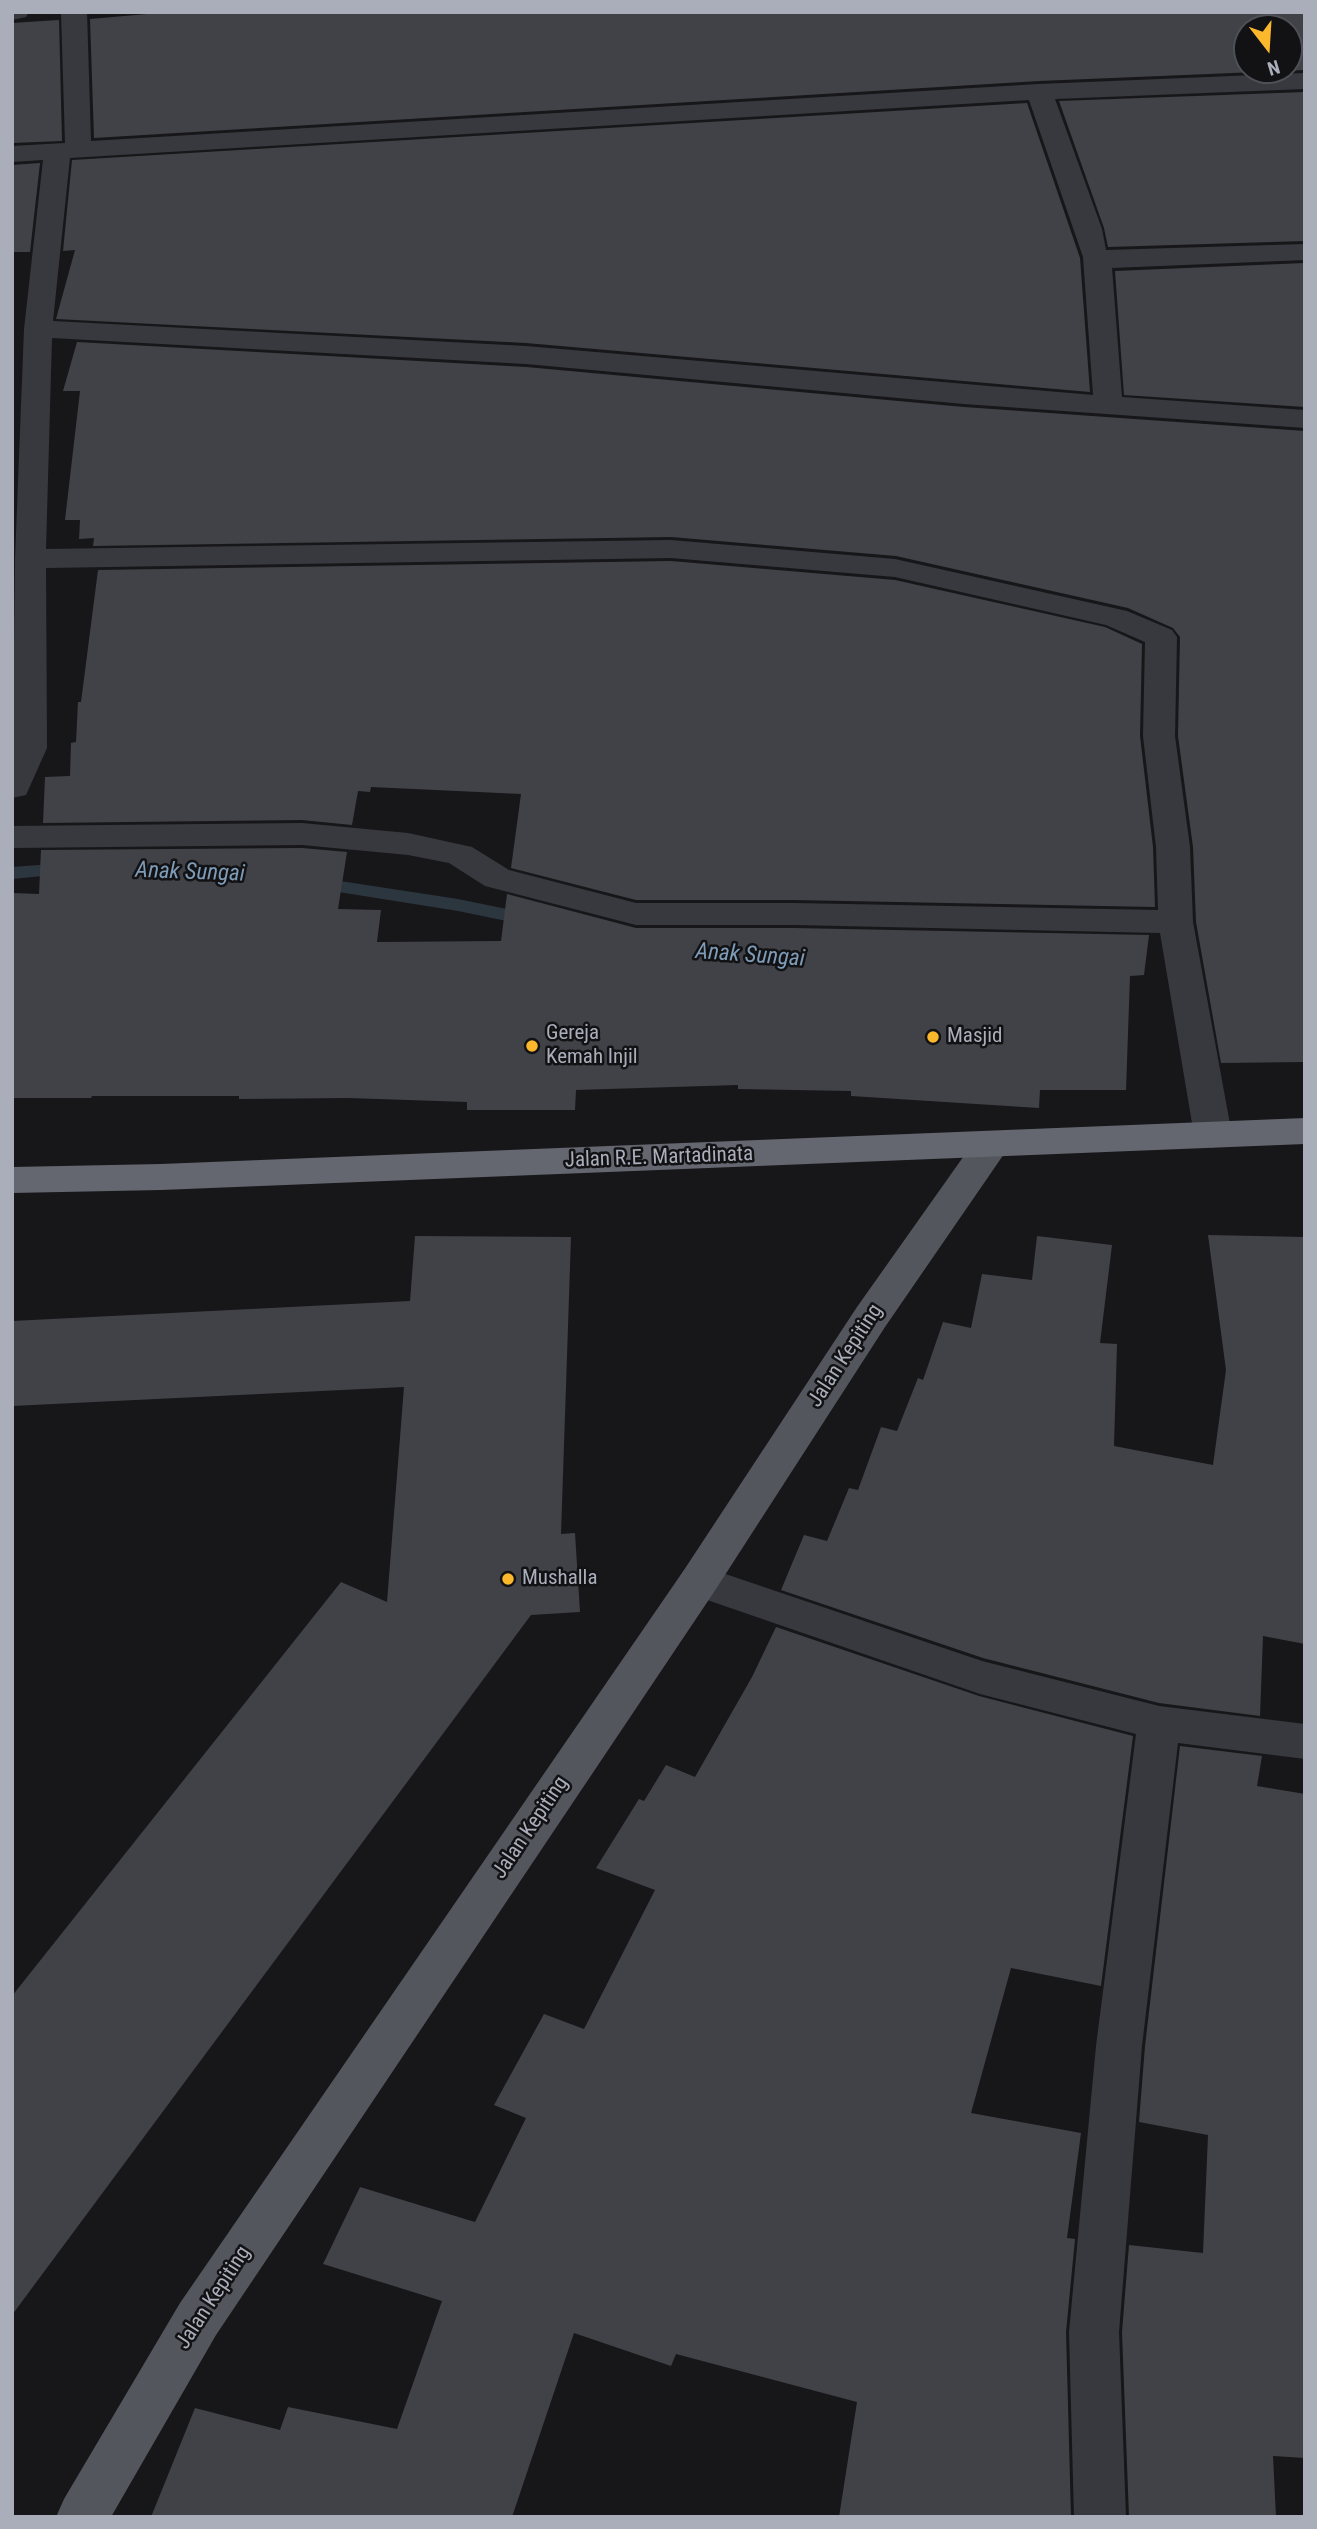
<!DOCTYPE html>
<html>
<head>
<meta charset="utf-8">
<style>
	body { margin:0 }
	#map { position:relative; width:1317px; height:2529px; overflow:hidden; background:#17171a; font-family:"Roboto Condensed",sans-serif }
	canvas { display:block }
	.frame { position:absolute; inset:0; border:14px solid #a9aeba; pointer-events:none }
	.north { position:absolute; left:1233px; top:14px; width:70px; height:70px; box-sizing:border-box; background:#121215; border:2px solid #4e5057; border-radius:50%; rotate:163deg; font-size:19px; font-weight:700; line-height:28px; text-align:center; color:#a9aeba }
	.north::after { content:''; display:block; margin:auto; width:24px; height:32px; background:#fcb82d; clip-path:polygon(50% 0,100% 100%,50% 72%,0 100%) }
</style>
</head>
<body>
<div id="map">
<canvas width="1317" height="2529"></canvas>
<div class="frame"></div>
<div class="north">N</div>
</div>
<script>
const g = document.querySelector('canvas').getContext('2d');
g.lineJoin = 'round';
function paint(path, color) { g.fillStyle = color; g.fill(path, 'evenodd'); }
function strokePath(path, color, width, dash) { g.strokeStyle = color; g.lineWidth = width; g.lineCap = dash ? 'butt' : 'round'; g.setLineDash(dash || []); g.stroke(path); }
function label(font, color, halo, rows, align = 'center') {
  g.font = font + ' "Roboto Condensed",sans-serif'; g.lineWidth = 5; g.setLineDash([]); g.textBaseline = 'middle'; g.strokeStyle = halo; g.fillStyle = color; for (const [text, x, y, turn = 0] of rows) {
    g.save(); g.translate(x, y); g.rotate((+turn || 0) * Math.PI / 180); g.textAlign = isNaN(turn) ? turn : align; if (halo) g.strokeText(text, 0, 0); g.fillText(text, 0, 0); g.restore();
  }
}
paint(new Path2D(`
	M66 863 75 869 73 873 12 879V867Z
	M314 877 458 899 531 914 538 916 540 920 538 924 531 926 458 911 307 887 305 883Z`), '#2c363f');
paint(new Path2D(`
	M170 12H1305V70L1039 81 94 138 90 19ZM1247 28H1289V70H1247Z
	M59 20 62 141 12 143V23Z
	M1305 92V241L1108 247 1104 228 1059 101Z
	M1027 103 1080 258 1090 392 526 343 56 319 75 250 63 251 72 160Z
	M40 163 30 252H12V165Z
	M1305 263V407L1124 395 1115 271Z
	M77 342 526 367 964 407 1305 431V1062L1221 1063 1196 922 1193 847 1178 736 1180 637 1173 628 1128 608 896 556 671 537 93 546 94 538 79 539 80 520H65L80 391H63Z
	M671 561 895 580 1105 627 1142 644 1140 736 1153 847 1155 907 794 900H636L511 868 521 794 371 787 370 792 358 791 352 825 302 820 43 823 45 777 70 776 71 743 76 742 78 702H81L98 570Z
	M302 848 347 852 338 909 381 910 377 942 501 941 507 894 636 928H794L1149 935 1144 975 1130 976 1126 1090H1040L1039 1108 851 1096V1091L738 1089V1085L576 1090 575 1110H467V1102L349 1098 239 1099V1096H92L91 1098H12V893L39 894 41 850Z
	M1208 1235 1305 1237V1644L1263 1636 1260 1716 1159 1703 983 1658 781 1590 804 1535 827 1541 849 1488 858 1490 881 1427 897 1431 918 1378 923 1380 943 1322 971 1328 982 1274 1032 1280 1037 1236 1112 1245 1100 1343 1117 1344 1114 1446 1213 1465 1226 1370Z
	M415 1236 571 1237 561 1534 575 1533 580 1612 531 1615 12 2315V1996L341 1582 387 1602 404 1387 12 1406V1321L410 1301Z
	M776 1627 979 1696 1133 1736 1101 1986 1011 1968 971 2113 1081 2133 1067 2238 1075 2239 1066 2332 1071 2517H839L857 2402 676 2354 671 2366 574 2333 512 2517H151L195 2408 280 2430 288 2407 397 2429 442 2301 323 2264 360 2187 475 2222 526 2118 494 2105 544 2014 584 2029 655 1890 596 1868 639 1799 644 1801 666 1765 695 1777 752 1677Z
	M1180 1746 1262 1756 1257 1786 1305 1794V2458L1273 2456 1276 2517H1129L1122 2332 1129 2245 1203 2253 1208 2135 1139 2122 1145 2046Z`), '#414247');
paint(new Path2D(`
	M12 12H29L26 17 12 20Z
	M61 12H87L91 141 1039 84 1305 73V89L1055 99 1102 229 1106 250 1305 244V260L1112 268 1122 397 1305 410V428L964 404 526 364 52 338 46 549 671 540 895 559 1127 611 1172 630 1177 637 1175 736 1190 847 1193 922 1232 1135 1226 1144 1213 1148 1200 1144 1194 1135 1160 933 794 925H636L485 886 449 863 408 855 302 845 12 848V826L302 823 408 833 472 847 509 870 636 903H794L1158 910 1156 847 1143 736 1145 642 1106 625 895 577 671 558 46 568 47 748 26 795 12 798 15 559 24 329 43 160 12 162V146L65 143ZM1029 100 1083 257 1093 395 526 346 53 321 70 158Z
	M699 1565 982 1661 1159 1706 1305 1724V1759L1178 1743 1142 2046 1119 2332 1126 2517H1074L1069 2332 1096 2046 1136 1734 980 1694 684 1592 678 1581 684 1570Z`), '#38393f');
paint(new Path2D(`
	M991 1132 1004 1136 1010 1145 1004 1154 885 1327 714 1592 216 2335 111 2517H56L64 2499 180 2303 684 1570 857 1307 978 1136Z`), '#54565e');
paint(new Path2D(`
	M1305 1118V1144L161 1190 12 1193V1167L161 1164Z`), '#646770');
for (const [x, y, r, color] of [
	[933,1037,7,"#fcb82d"],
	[532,1046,7,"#fcb82d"],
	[508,1579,7,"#fcb82d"]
]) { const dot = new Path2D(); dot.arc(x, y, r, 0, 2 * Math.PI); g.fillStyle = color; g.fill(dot); strokePath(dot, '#121215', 2.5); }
label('21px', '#a9aeba', '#121215', [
	["Gereja",546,1034],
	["Kemah Injil",546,1058],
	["Masjid",947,1037],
	["Mushalla",522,1579]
], 'left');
label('21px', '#a9aeba', '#121215', [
	["Jalan R.E. Martadinata",659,1158,-2],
	["Jalan Kepiting",846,1356,-57],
	["Jalan Kepiting",531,1828,-56],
	["Jalan Kepiting",214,2298,-57]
]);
label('italic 23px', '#7e9cb7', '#121215', [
	["Anak Sungai",190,873,2],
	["Anak Sungai",750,956,4]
]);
</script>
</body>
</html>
